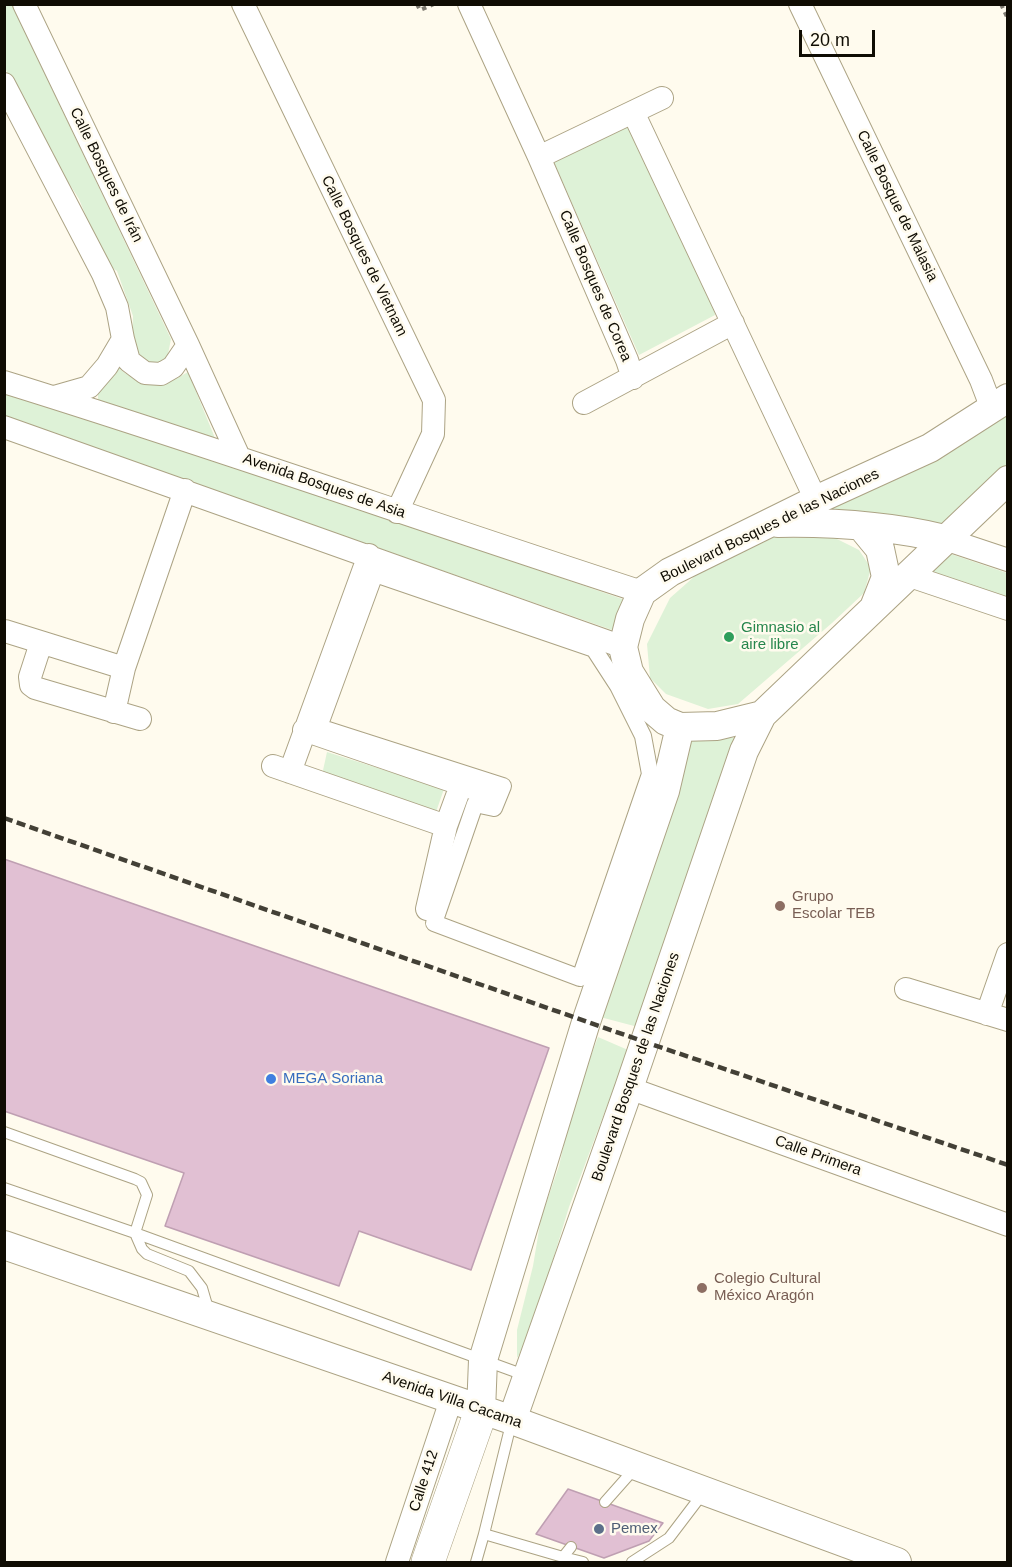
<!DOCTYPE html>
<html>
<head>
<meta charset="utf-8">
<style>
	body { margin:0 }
	#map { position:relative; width:1012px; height:1567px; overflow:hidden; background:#fffbee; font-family:Helvetica,sans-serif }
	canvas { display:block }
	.frame { position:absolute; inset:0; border:6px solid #0f0c03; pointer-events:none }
	.scale { position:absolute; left:799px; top:30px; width:76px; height:27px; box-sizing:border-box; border:3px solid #0f0c03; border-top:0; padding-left:8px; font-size:18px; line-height:21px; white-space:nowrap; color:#0f0c03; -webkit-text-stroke:4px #fffbee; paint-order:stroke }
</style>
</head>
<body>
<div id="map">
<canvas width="1012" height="1567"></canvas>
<div class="frame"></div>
<div class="scale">20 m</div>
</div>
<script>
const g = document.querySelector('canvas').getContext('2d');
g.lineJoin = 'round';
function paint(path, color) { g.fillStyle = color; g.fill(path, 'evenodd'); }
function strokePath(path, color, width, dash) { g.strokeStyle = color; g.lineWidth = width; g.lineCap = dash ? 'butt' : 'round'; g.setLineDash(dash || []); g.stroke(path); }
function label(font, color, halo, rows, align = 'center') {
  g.font = font + ' Helvetica,sans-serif'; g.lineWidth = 5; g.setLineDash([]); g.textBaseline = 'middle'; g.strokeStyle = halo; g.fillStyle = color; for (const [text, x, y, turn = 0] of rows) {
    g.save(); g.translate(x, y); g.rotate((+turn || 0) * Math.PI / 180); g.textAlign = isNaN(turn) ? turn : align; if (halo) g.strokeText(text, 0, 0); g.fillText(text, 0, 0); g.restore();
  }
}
paint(new Path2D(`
	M5 5H12L171 339 167 359 153 365 132 349 133 316 117 271 105 263 79 199 46 147 5 68Z
	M627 123 712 297 715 315 639 355 553 160Z
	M117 366C129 380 152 385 170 381 176 380 182 375 188 372L217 443 98 401V387Z
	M5 386 628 601 615 631 5 417Z
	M1007 402V469L943 527C903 512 860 515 818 513Z
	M773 537 835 538 859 550 871 568 864 593 832 623 738 704 708 709 666 694 650 678 647 644 670 598 704 568Z
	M942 551 1007 573V599L928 570Z
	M742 737 638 1027 600 1017 690 740Z
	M327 752 444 789 436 812 322 775Z
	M598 1037 628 1050 569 1207 530 1335 517 1358V1330L533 1266 541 1218 559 1166 573 1105Z`), '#def2d7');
const building = new Path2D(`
	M4 859 549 1048 471 1270 359 1231 339 1286 165 1226 184 1173 4 1111Z
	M568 1489 663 1523 649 1541 604 1558 536 1534Z`);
paint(building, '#e1c0d3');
strokePath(building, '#bf9fb2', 1.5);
const service = new Path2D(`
	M4 1132 135 1179 141 1182 147 1195 135 1233 142 1249 147 1254 189 1271 202 1288 209 1312
	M4 1188 135 1233 527 1376
	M512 1420 484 1534 563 1557 571 1547
	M605 1502 636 1467
	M563 1557 583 1562
	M476 1562 484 1534
	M632 1562 669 1538 704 1492`);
const pedestrian = new Path2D(`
	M375 574 594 649 618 686 643 736 650 774 580 978 434 923 475 804 494 808 503 786 319 727Z`);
const minor = new Path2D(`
	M24 4 188 345 239 457
	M243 4 434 400 433 434 397 512
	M469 4 539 157 627 360 633 378
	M800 4 981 380 992 409
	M4 84 103 274 117 307 123 339 107 366 89 387 54 397
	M633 112 816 500
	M539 157 662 98
	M123 339 129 361 145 373 161 374 173 367 188 345
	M4 382C218 448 429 523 642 592
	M584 403 733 323
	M4 427 623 647
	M945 539 1008 560
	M907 575 1008 609
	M5 631 124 668
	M41 643 30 677 31 685 35 688 140 719
	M114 712 124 668 185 490
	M304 730 484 792
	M273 766 446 826
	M290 772 369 555
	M427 909 446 826 461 785
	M906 989 1008 1020
	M987 1014 1008 954
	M629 1088 1008 1225
	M397 1562 451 1400`);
const tertiary = new Path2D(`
	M778 523C835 522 890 526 945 539
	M861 526 880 549 886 577 875 605
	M762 715 717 726 680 727 666 721 652 709 629 672 623 647 630 619 642 592 670 572 816 500 930 448 1008 398
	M4 1245 512 1420 897 1562
	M481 1411 483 1360 586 1022 665 791 680 727
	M512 1420 629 1088 744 751 762 715 1008 480`);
const primary = new Path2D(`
	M428 1562 481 1411`);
strokePath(service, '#aca384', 12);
strokePath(pedestrian, '#aca384', 18);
strokePath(minor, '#aca384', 24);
strokePath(tertiary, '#aca384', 30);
strokePath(primary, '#aca384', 34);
strokePath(new Path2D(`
	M417 4 420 10 434 4
	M1001 4 1008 19`), '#7e7a70', 4, [4.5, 4.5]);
strokePath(service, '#fff', 10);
strokePath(pedestrian, '#fff', 16);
strokePath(minor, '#fff', 22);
strokePath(tertiary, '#fff', 28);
strokePath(primary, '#fff', 33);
strokePath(new Path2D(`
	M4 818 645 1042 1008 1165`), '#434036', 4.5, [9, 4.5]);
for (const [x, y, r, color] of [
	[729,637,6,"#2e9e5b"],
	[780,906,6,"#8d6e63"],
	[271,1079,6,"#3f7fe0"],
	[702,1288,6,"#8d6e63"],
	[599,1529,6,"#5c6f8a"]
]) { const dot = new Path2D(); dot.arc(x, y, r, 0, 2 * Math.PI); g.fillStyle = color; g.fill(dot); strokePath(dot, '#fffbee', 2); }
label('15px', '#0f0c03', '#fffbee', [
	["Calle Bosques de Irán",106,175,64],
	["Calle Bosque de Malasia",897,206,64],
	["Calle Bosques de Vietnam",364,256,64],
	["Calle Bosques de Corea",595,286,67],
	["Avenida Bosques de Asia",324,486,19],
	["Boulevard Bosques de las Naciones",770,526,-26],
	["Boulevard Bosques de las Naciones",636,1067,-71],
	["Calle Primera",818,1156,20],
	["Avenida Villa Cacama",452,1400,19],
	["Calle 412",424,1481,-72]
]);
label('15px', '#27864d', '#fffbee', [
	["Gimnasio al",741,628],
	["aire libre",741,645]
], 'left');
label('15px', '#785e54', '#fffbee', [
	["Grupo",792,897],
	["Escolar TEB",792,914],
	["Colegio Cultural",714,1279],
	["México Aragón",714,1296]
], 'left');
label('15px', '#366cbe', '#fffbee', [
	["MEGA Soriana",283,1079]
], 'left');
label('15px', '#4e5e75', '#fffbee', [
	["Pemex",611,1529]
], 'left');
</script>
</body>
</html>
